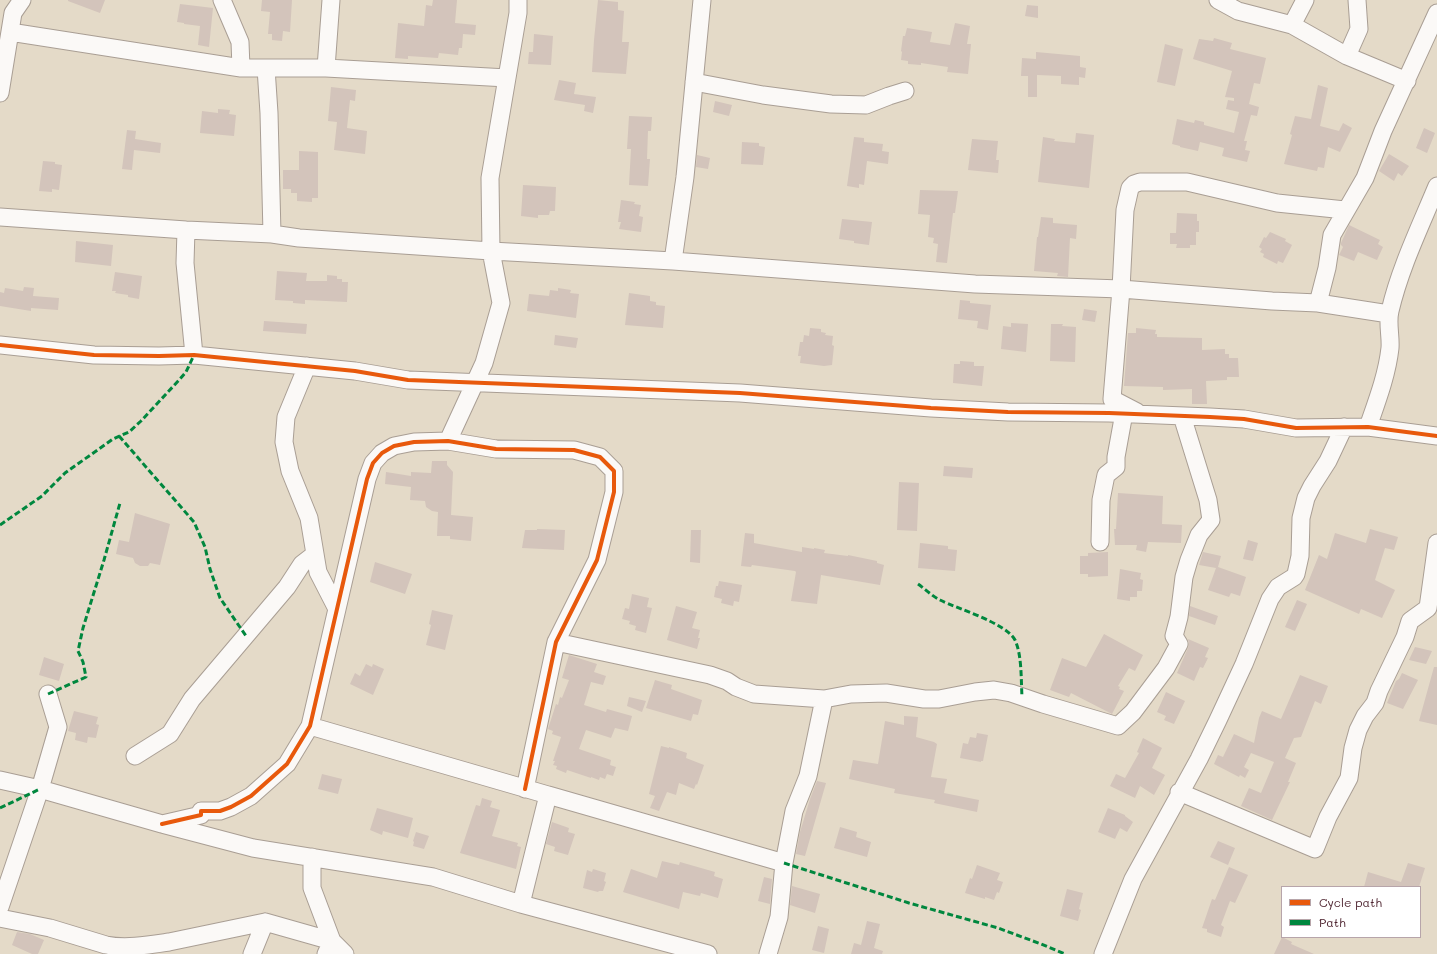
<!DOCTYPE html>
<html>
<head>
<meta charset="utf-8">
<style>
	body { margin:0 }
	#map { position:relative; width:1437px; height:954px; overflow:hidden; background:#e4dac8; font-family:Mali,sans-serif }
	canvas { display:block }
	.legend { position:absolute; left:1281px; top:886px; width:140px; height:52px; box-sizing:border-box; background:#fff; border:1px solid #b7a5aa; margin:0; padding:5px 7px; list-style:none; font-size:12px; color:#4a1f2b }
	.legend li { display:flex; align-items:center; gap:8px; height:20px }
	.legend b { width:20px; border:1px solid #b7a5aa }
</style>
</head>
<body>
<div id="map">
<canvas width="1437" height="954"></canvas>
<ul class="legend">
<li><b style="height:5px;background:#e8590c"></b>Cycle path</li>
<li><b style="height:5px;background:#00873e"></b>Path</li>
</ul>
</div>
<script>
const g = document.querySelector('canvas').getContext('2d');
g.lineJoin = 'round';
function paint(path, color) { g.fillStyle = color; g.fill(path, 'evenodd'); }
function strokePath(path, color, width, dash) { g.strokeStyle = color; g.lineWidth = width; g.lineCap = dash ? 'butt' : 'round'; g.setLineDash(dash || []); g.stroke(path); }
paint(new Path2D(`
	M68 0H105L100 13 68 1Z
	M262 0H292L290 32 283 31 282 41 272 40V34H268L270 12 261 11Z
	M433 0H457L455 23 476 25 475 35 463 34 462 48H459L458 55 439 53 438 58 408 56V59L395 58 398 23 424 26 426 5 432 6Z
	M598 0 618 2V10L624 11 622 42H629L626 74 592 72 594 40Z
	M180 4 213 8 209 47 198 45 200 26 184 24V23L177 22Z
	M1027 5 1038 6V18L1025 16Z
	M955 23 970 26 967 44H971L968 74 947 72 948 67 921 63V65L908 64V61L901 60 902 52 901 51 903 36H905L907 28 932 32 930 42 950 45Z
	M534 34 553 36 551 65 528 64 529 52H533Z
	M1214 38 1232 43 1230 49 1266 58 1260 84 1254 83 1249 104 1259 107 1257 116 1251 115 1244 141H1247L1245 150 1250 151 1247 162 1222 156 1224 148 1200 142 1198 151 1180 147V146L1172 144 1177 119 1194 123 1195 120 1204 122V125L1234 133 1239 112 1226 109 1228 100 1234 101V98L1225 97 1232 71 1193 59 1199 39 1213 41Z
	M1165 44 1183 49 1175 86 1157 82Z
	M1036 52 1080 56V67L1086 68 1085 78 1079 77V85L1061 84V76L1037 75V97H1028V76H1021L1022 58 1036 59Z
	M559 80 576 83 574 94 596 97 593 113 584 111 585 105 554 100Z
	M1318 85 1328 88 1320 126 1339 131 1343 123 1352 128 1340 152 1328 147 1324 168 1318 167 1317 171 1284 164 1292 135 1290 134 1295 116 1311 119Z
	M331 87 356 90 355 101 350 100 347 128 367 131 365 154 334 150 337 122 328 121Z
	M715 101 732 105 729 116 713 112Z
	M218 109 230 110 229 114 236 115 234 136 200 133 202 111 218 113Z
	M629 116 652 117 651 131H648L647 159H650L648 186 629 185 631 149H627Z
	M1424 128 1435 133 1427 153 1416 148Z
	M127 130 136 131 135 139 161 143 160 153 134 150 132 170 122 169Z
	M1076 133 1094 135 1089 188 1038 182 1043 137 1055 139 1054 141 1075 143Z
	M854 137 864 138V142L883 144 882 151 889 152 888 164 867 161 864 185 859 184V188L847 186Z
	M972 139 998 141 996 160H999L998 173 968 170Z
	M742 142 759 143V146L765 147 763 165 741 164Z
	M299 151 318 152V198H312V202L297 201V193H291V189H283V170H299Z
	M1389 154 1409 166 1402 176 1398 173 1394 181 1379 171Z
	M697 155 710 158 708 169 696 167Z
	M43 161 55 162V164L62 165 59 190 52 189V192L39 191Z
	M523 185 556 187 555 211H550L549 215H538V218L521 216Z
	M920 190 958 191 955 213H953L947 263 936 262 938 244 933 243 934 238 928 237 930 215 918 214Z
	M621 200 635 202 634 204 641 205 639 216 643 217 641 232 619 229 621 222H618Z
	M1177 213 1197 214V221H1199V232H1196V245H1190V248H1176L1177 244H1170V233H1176Z
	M1041 217 1053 218V223L1077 225 1076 239 1070 238 1068 277 1057 276 1058 273 1034 271 1037 237H1038Z
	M842 219 872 222 869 245 854 243V241L839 239Z
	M1349 225 1380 240 1378 244 1383 247 1377 260 1358 252 1354 261 1339 255 1343 247 1341 245V243Z
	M1270 232 1286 239 1285 241 1292 245 1283 263 1278 261 1277 264 1263 257 1264 254 1260 252 1262 249 1259 247 1264 237 1266 238Z
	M76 241 113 245 111 266 75 262Z
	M277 271 307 273 306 281H327V275L337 276V279H342V282H348L347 302 305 300V304L293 303V301L275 300Z
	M115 272 142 276 139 299 128 297V295L115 293 116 291H112Z
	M24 287 34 288 33 296 59 298 58 310 31 308V311L0 306V292L4 293 5 288 23 291Z
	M558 288 571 290 570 293 579 294 576 318 527 311 529 294 549 296 550 290 558 291Z
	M629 293 650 296V301L656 302V305L665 306 663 328 625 325Z
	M960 300 970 301V303L991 305 988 330 977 328 978 321 958 319Z
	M1084 309 1097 311 1095 322 1082 320Z
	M264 321 307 324 306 334 263 331Z
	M1011 323 1028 324 1026 352 1001 349 1003 326 1011 327Z
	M1051 324H1063L1062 326 1076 327 1075 362 1050 361Z
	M810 328 821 329V332L826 333 825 335 833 336 832 345 834 346 832 365 824 366 800 363 801 356H798L800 342H803L804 335 809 336Z
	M1136 328 1156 330 1155 334H1157V337L1202 338V350L1225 349V354H1229V358H1238L1239 377H1227V380L1206 381 1207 404H1192V389L1163 390V387L1124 386 1128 333H1136Z
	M555 335 578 338 576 348 554 345Z
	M960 361 974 362V366H984L982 386 953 383 954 364H960Z
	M432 461H447V465L453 472 451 515 473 517 471 541 450 539V536H437L438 512 432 511 426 507 425 501 410 500 411 487 385 484 386 472 411 476V472L431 473Z
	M944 466 973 468 972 478 943 476Z
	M899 482 919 483 917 531 897 530Z
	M1118 493 1163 496 1162 524 1182 525 1181 543 1148 542 1146 552 1136 550 1137 545H1115L1114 529H1116Z
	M135 513 170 524 160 565 150 563 148 566H140L135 563 133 558 116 554 119 540 129 542Z
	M537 529 565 530 564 550 522 548 525 530H537Z
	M1370 529 1398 537 1394 550 1385 548 1375 580 1395 590 1382 618 1361 609 1359 614 1305 590 1319 555 1327 559 1335 533 1366 543Z
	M691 530H701L700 563 690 562Z
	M745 533 754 534V543L802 552V547L814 549V548L825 550 824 553 848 556V555L877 561V563L884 565 880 585 821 575 817 604 791 601 796 572 795 571 752 565 751 567 741 566Z
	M1248 540 1258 543 1253 561 1243 559Z
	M920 543 948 546V549L957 550 955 571 918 568Z
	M1108 552V576L1088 577V574H1080V556H1088V553Z
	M1203 552 1221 556 1218 567 1246 577 1240 596 1231 593 1229 597 1208 590 1216 568 1199 565Z
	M375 562 412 574 405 594 370 582Z
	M1120 569 1141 573 1140 579 1143 580 1142 591H1137V597H1130V601L1117 599Z
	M719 581 742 585 739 602 734 601 733 606 721 603 722 599 714 597 716 586H718Z
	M632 594 649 598 647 607 652 608 646 633 635 630 636 626 629 624 630 621 622 619 625 608 629 609Z
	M1297 600 1307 604 1295 631 1285 627Z
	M676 606 697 612 692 628 700 630 698 638H700L697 649 667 640Z
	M1190 606 1218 616 1215 625 1189 616Z
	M432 610 453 615 445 650 426 645 431 625 429 624Z
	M1104 634 1143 655 1135 671 1129 668 1118 686 1120 687 1119 689 1124 691 1112 714 1071 693 1069 697 1050 690 1062 658 1086 667Z
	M1188 639 1209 648 1205 657 1208 658 1203 668 1200 667 1194 681 1177 673 1188 648 1189 644Z
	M1415 647 1432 651 1426 664 1409 660Z
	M569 655 597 664 594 672 606 676 603 685 591 682 584 705 606 712 607 709 632 716 628 731 615 728 611 738 586 730 579 749 611 760 610 765 616 767 613 776 607 774 605 779 600 777 599 780 591 777V778L567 770 566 773 556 769 557 766 553 765 555 761H553L561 737 552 734 553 731 548 729 556 704 558 705 560 697 562 698 569 680 562 678Z
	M44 657 64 664 59 681 39 675Z
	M366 664 372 667 373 664 384 669 373 695 350 684 355 673 360 676Z
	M1434 667H1437V725L1419 721Z
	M1402 673 1418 680 1403 709 1387 703 1396 681 1399 679Z
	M1300 675 1328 686 1321 704 1315 701 1301 737 1294 738 1285 758 1296 763 1288 782H1290L1272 820 1241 806 1249 788 1261 793 1274 762 1251 753 1244 767 1249 770 1245 778 1240 775 1239 777 1214 764 1218 755 1223 757 1234 734 1254 743 1259 718 1262 711 1281 719Z
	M655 680 672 685 671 689 702 700 698 715 693 714 691 721 646 708Z
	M1166 692 1185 701 1174 724 1164 720 1166 716 1157 712Z
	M629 697 646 701 642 712 627 706Z
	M74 711 98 717 96 724 99 725 96 738 88 737 87 743 75 740 76 733 68 731Z
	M904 716 918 717 916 737 934 742 937 744 931 777 947 779 944 793 979 800 977 812 934 803 935 800 894 793 895 789 849 779 853 760 878 764 885 721 904 725Z
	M977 733 988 735 983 761H981V762L960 758 963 743 968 744 970 737 976 738Z
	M1143 738 1162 748 1152 768 1165 775 1154 795 1140 786 1135 798 1110 786 1116 774 1125 778 1139 753 1137 752Z
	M661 746 669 748V747L687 753 686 758 704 765 697 785 696 784 694 789 679 783 676 795 667 792 659 811 650 808 655 796 649 794Z
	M322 774 342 779 338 794 318 789Z
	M817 781 826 783 805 856 796 854 800 832 810 799Z
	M482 798 492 801 490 807 500 810 492 836 518 843 517 846 521 847 516 869 460 853 476 805 480 806Z
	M377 808 413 818 408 838 383 831 382 835 370 830Z
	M1108 808 1125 815V816L1133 822 1127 832 1120 828 1115 839 1098 832Z
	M552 822 569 828 568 832 575 834 568 855 554 851 555 847 546 844Z
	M840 827 857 832 856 837 871 842 867 857 834 848Z
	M416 832 429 836 424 849 413 846 414 842 413 841Z
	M1218 841 1235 848 1228 865 1210 857Z
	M662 861 679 865 680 862 715 872 714 876 723 879 718 898 701 893 700 896 683 892 679 909 623 892 631 869 657 878Z
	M1408 863 1425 868 1419 887H1364L1368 872 1401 882Z
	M977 865 1000 873 997 880 1003 882 999 893 997 892 994 900 985 897V899L965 893 970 878 972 879Z
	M1229 867 1248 875 1235 903 1230 901 1221 925 1224 927 1221 937 1207 932V929L1202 928 1212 899 1215 900Z
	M593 869 606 873 604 881 606 882 603 891H599L598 892 583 888 587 870 592 872Z
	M764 877 772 879 770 904 758 901Z
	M792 886 820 894 815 913 790 905Z
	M1067 889 1083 893 1079 909 1081 910 1078 921 1060 916Z
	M867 921 880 924 874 948 883 951 882 954H851L854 943 861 945Z
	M818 926 829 929 824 953 812 950Z
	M17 932 30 934 44 940 38 954H32L12 945Z
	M1282 937 1292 942 1291 944 1314 954H1274Z`), '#d3c4bb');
const minor = new Path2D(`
	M222 0 240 42 241 68
	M1218 0 1238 11 1292 25 1347 56 1407 81
	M1292 25 1305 0
	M10 32 241 68H326L507 78
	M1347 56 1359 29 1357 0
	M266 68 269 113 272 234
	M326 68 331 0
	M694 82 763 95 831 104 866 105 889 96 905 91
	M0 93 13 13 22 0
	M0 217 186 230 272 234 299 238 491 251 673 261 975 284 1121 289 1272 301 1318 303 1389 314
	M186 230 185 263 194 355
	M673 261 685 177 702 0
	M1318 303 1327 268 1332 235 1365 178 1383 131 1437 13
	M0 345 94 355 159 356 194 355 355 371 408 380 740 393 931 408 1008 412 1109 413 1210 417 1244 419 1296 428 1368 427 1437 436
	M307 366 286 417 284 442 290 471 309 518 318 572 337 609
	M1137 412 1112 399 1121 289 1125 210 1130 188 1134 184 1140 182H1187L1277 203 1345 210
	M1368 427C1377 401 1387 375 1390 348 1391 336 1387 323 1390 311 1400 268 1420 227 1437 186
	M448 441 484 363 501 303 491 251 490 178 518 13V0
	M1100 542 1101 500 1106 475 1116 467V457L1124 413
	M556 642 710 675 727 681 736 687 754 694 824 699 851 694 886 693 924 699H939L975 692 994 690 1011 693 1043 704 1118 726 1133 712 1166 668 1179 644 1174 636 1179 617 1184 577 1189 560 1199 535 1211 520 1208 500 1182 416
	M310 726 548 795 521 904
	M135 756 170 734 192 699 287 587 302 564 315 554
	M0 780 40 789 162 824 253 848 433 877 521 904 708 954
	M1179 792 1315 849 1328 817 1349 778 1353 748 1358 730 1365 716 1375 703 1379 691 1405 637 1410 621 1428 608 1437 543
	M548 795 784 863
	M162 824 201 815V811H220L231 807 251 796 287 764 310 726 367 479 373 463 382 453 394 446 414 442 448 441 496 449 574 450 600 457 614 471V492L597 560 556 642 525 789
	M312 857V888L332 941 345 954
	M0 907 40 789 58 727 48 694
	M0 918 50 928 106 945C126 949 149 945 169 942L265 922
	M252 954 265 922 332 941 326 954
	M768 954 779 917 784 863 794 811 808 776 824 699
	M1103 954 1133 879 1199 759 1218 720 1244 664 1270 599 1278 587 1294 577 1296 574 1300 556 1301 518 1306 498 1312 486 1328 461 1344 427`);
strokePath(minor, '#a99e94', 19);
strokePath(minor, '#fbf9f7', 17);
strokePath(new Path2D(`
	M119 436 194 522 205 547 210 569 220 598 246 636
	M0 525 42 496 65 473 113 439 129 432 141 421 180 379 186 372 194 355
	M918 584C925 589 932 596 940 600 958 609 1006 623 1015 640 1022 655 1021 680 1022 697
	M48 694 86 677 83 662 78 651 83 628 104 560 120 503
	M0 808 40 789
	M784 863 909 903 998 928 1041 944 1065 954`), '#00873e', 3, [6, 3]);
strokePath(new Path2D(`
	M0 345 94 355 159 356 194 355 355 371 408 380 740 393 931 408 1008 412 1109 413 1210 417 1244 419 1296 428 1368 427 1437 436
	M162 824 201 815V811H220L231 807 251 796 287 764 310 726 367 479 373 463 382 453 394 446 414 442 448 441 496 449 574 450 600 457 614 471V492L597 560 556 642 525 789`), '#e8590c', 4);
</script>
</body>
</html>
